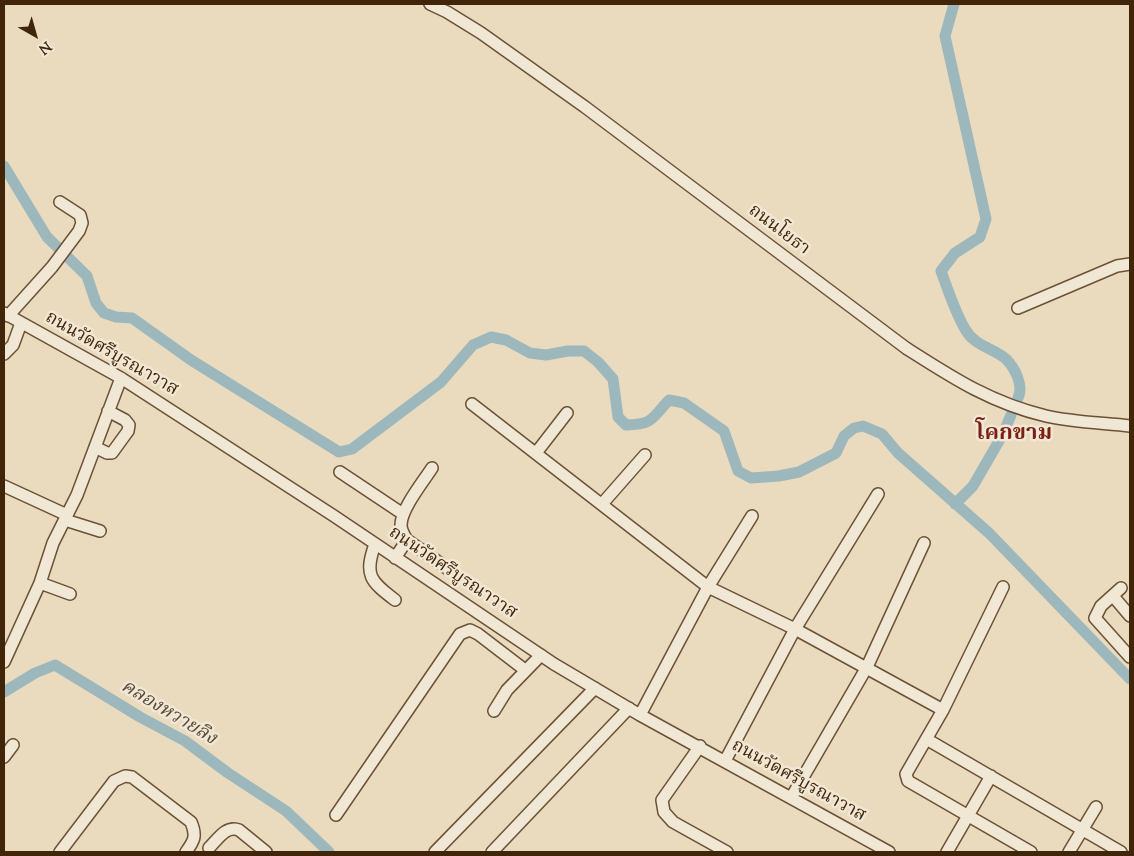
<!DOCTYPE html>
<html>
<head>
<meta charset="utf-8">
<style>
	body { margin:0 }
	#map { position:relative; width:1134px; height:856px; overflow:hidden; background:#eadabe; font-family:"Sorts Mill Goudy",serif }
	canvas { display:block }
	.frame { position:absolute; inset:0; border:5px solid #412509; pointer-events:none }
	.north { position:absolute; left:10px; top:10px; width:50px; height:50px; -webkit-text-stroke:4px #f1e7d5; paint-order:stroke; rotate:142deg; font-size:14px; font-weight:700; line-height:20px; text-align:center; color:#412509 }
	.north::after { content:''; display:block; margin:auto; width:18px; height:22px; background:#412509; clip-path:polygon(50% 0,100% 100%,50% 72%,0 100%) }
</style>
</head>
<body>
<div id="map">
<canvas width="1134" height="856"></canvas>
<div class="frame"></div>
<div class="north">N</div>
</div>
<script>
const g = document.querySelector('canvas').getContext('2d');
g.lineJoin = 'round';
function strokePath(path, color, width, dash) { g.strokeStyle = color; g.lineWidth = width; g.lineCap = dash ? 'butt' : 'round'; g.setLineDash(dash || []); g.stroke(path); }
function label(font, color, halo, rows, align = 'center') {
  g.font = font + ' "Sorts Mill Goudy","Noto Serif Thai",serif'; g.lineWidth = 5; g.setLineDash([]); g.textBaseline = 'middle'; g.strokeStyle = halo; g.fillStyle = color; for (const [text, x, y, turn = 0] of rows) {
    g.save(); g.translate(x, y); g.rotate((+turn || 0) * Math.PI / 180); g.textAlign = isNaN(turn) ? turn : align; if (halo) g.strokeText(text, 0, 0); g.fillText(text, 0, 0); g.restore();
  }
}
strokePath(new Path2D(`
	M954 4 945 36 986 219 980 237 955 253 941 271C948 290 955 312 965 329 975 347 994 348 1006 359 1015 368 1024 386 1018 398
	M4 166 47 237 87 276 96 303 104 313 116 317 132 318 191 360 339 452 352 449 441 382 473 345 491 337 506 340 530 353 546 355 568 351H584L598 362 613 379 618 417 626 425C654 424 651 419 669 400L684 403 724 431 738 471 751 478 779 476 799 472 836 453 844 436 854 428 863 426 882 434 898 453 989 533 1130 679
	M955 504 973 486 1003 434 1011 415
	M4 692 35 673 55 665 140 717 185 741 228 773 286 811 329 852`), '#9db8bc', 11);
const minor = new Path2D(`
	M430 4 447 12 481 33 585 107 906 348C953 378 991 403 1046 416 1071 422 1104 423 1130 426
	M1018 308 1117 266 1130 264
	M4 313 121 378 334 516 554 664 640 715 889 852
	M8 316 52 267 79 231 82 223 80 215 60 202
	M4 354 13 345 21 323
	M472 404 708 587 795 629 943 710
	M95 447 107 453H112L128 431 129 425 125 420 108 411
	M536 453 567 413
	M340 472 403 514
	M4 486 67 515
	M602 504 645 455
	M65 520 100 531
	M407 540 448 569
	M375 544C364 575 370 581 395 600
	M395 558 407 540C404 535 401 531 401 525 401 509 423 482 432 468
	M40 583 70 594
	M1003 587 943 710 906 774 908 781 1031 852
	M1121 588 1101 606 1095 618 1130 657
	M1113 596 1130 616
	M4 662 40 583 53 543 77 495 121 378
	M494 711 507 690 541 655
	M640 715 708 587 752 516
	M928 740 1121 852
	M700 746 662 800 664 812 673 822 727 852
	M4 757 13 745
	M725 761 795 629 878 494
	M791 798 867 667 924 543
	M336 815 460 634 470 630 478 634 525 670
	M209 848C218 839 226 825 239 830L266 852
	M60 852 114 781 125 776 132 777 191 822C197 836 194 841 186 852
	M435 852 595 688
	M492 852 629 708
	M947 852 991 776
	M1069 852 1096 807`);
strokePath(minor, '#6b5236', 14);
strokePath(minor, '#f1e7d5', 11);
label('18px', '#412509', '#f1e7d5', [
	["ถนนโยธา",778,231,37],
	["ถนนวัดศรีบูรณาวาส",111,355,30],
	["ถนนวัดศรีบูรณาวาส",452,574,34],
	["ถนนวัดศรีบูรณาวาส",798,782,29]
]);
label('italic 19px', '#584a36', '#f1e7d5', [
	["คลองหวายลิง",168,714,31]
]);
label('bold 22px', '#7a1f14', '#f1e7d5', [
	["โคกขาม",1014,435]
]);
</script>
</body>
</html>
